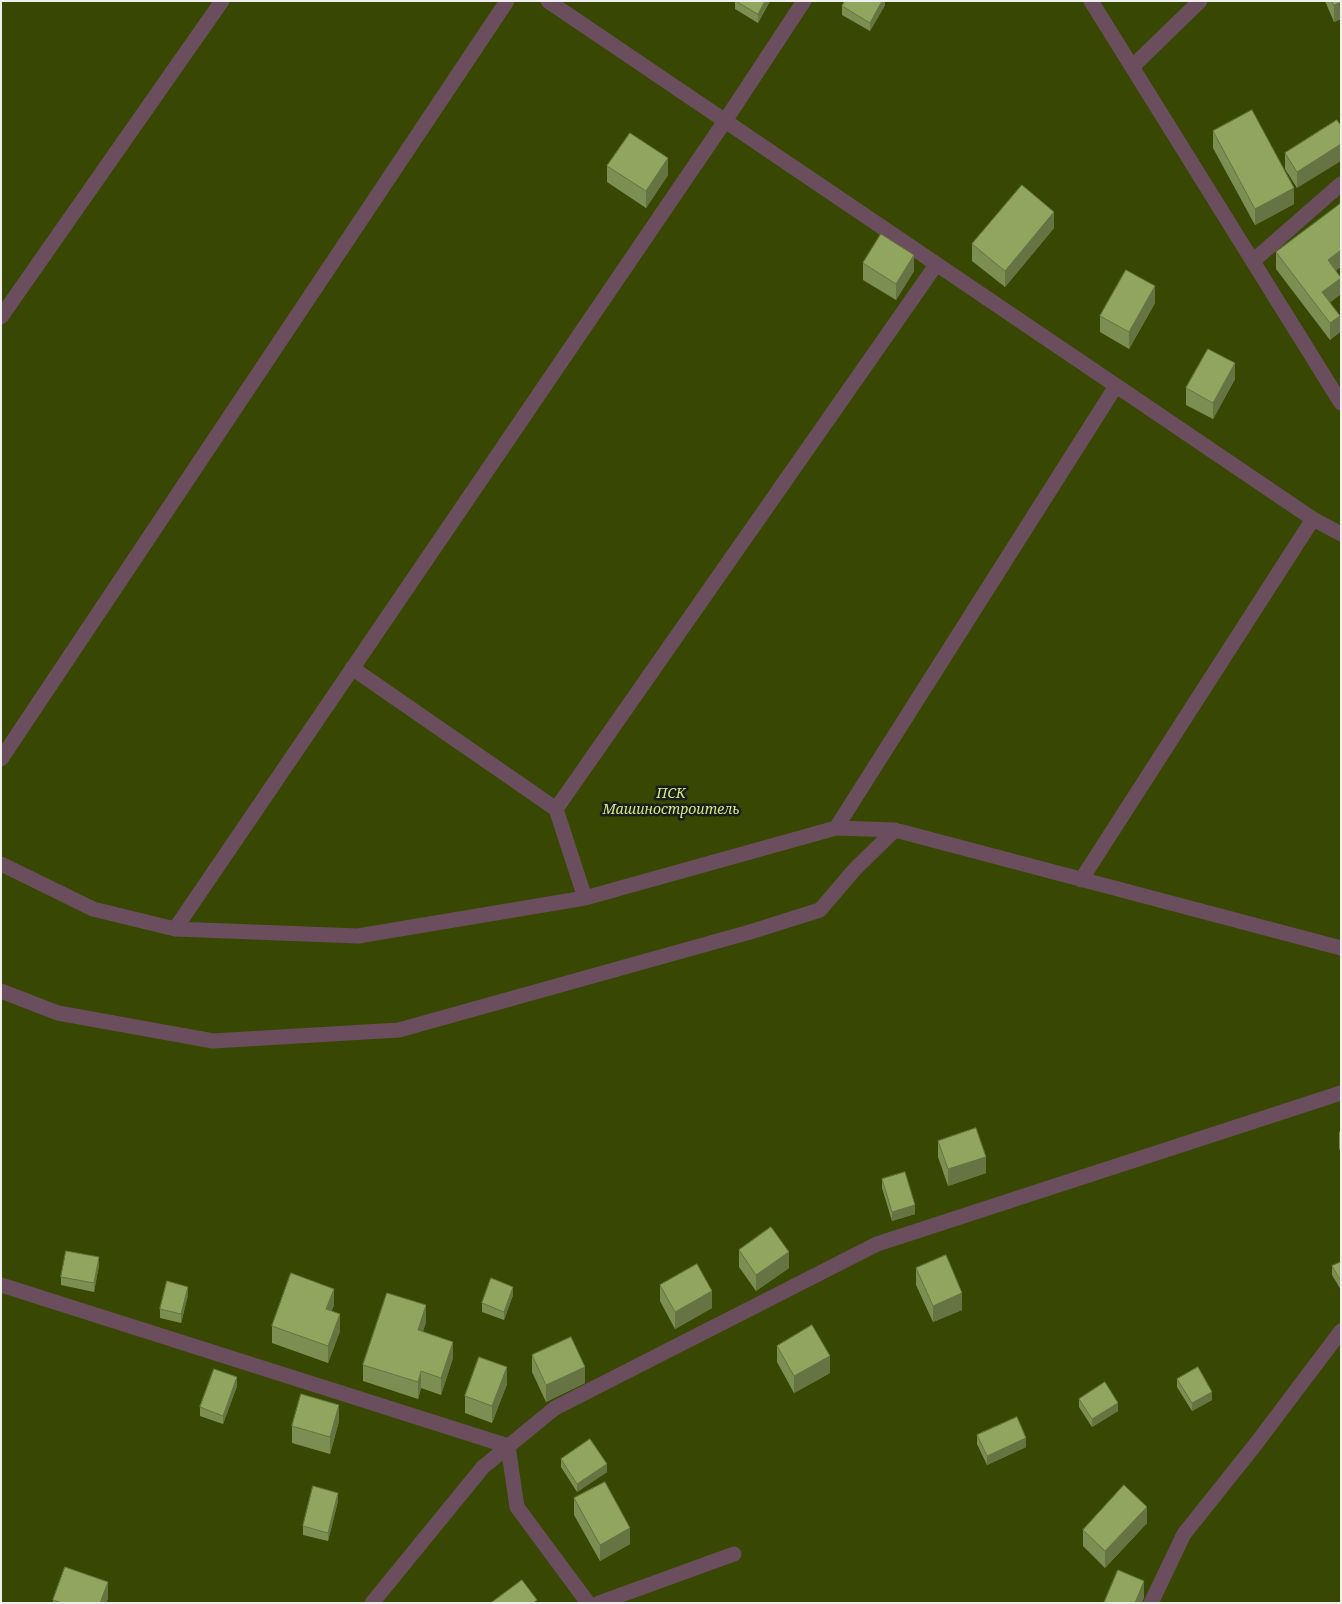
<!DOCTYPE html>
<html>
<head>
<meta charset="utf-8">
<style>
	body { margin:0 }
	#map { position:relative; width:1342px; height:1604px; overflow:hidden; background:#1d1d1b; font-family:"Noto Serif",serif }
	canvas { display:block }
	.frame { position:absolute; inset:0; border:2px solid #eff0ee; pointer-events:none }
</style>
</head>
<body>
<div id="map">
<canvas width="1342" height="1604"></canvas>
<div class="frame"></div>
</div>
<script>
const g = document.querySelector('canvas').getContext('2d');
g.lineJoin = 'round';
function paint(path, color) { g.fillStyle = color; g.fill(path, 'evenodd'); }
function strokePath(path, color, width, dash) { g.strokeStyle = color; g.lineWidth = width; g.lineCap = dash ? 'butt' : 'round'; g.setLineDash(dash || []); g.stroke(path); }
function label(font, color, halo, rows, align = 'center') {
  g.font = font + ' "Noto Serif",serif'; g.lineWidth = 5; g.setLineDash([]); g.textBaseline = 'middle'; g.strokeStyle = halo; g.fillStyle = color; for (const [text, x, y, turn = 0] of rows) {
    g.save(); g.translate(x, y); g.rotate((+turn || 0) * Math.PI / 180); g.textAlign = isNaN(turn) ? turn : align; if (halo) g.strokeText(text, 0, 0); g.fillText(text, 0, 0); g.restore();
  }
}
paint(new Path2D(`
	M1 1H1341V1603H1Z`), '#384802');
strokePath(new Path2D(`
	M548 1 1313 519 1341 534
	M1091 1 1341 403
	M1132 67 1200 1
	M1253 261 1341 184
	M1 317 222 1
	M352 668 556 809
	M1 759 507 1
	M836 828 1116 386
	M1 864 93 909 175 929 358 936 585 898 836 828 895 830 1341 948
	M1081 880 1313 519
	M585 898 556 809 936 265
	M175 929 725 121 804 1
	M1 991 58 1013 213 1041 399 1030 750 932 820 910 855 869 895 830
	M1 1285 508 1446 517 1507 588 1603
	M372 1603 483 1467 555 1408 877 1244 1341 1093
	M599 1603 734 1554
	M1151 1603 1184 1534 1255 1445 1341 1331`), '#6a4e5e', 15);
paint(new Path2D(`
	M735 1H770L758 23 735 9Z
	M885 1V5L870 31 842 15V6Z
	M1325 1H1341V19L1334 22Z
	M1341 126 1297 188 1285 169V153Z
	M1213 131 1294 204 1255 225 1213 148Z
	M607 166 668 175 646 208 607 182Z
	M1054 228 1005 287 972 261V244Z
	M1276 252 1336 271 1341 277V294L1330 302 1340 332 1330 340 1276 269Z
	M863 263 914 271 896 300 863 280Z
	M1155 303 1129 349 1100 332V316Z
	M1235 379 1213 419 1186 405V388Z
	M1341 1131V1153L1339 1148V1132Z
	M938 1141 986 1173 948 1186 938 1157Z
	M882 1179 915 1214 892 1221 882 1188Z
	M739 1250 789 1268 756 1291 739 1267Z
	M1341 1262V1290L1332 1275V1266Z
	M99 1265 94 1292 61 1285V1277Z
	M916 1268 962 1310 933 1322 916 1285Z
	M660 1285 712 1308 675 1329 660 1301Z
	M188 1295 181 1323 160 1318V1309Z
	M513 1295 504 1320 482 1312V1303Z
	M334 1305 331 1311 340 1331 328 1363 272 1343V1326Z
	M426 1322 423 1331 453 1358 441 1395 421 1388 418 1399 363 1381V1365Z
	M777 1346 830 1373 794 1393 777 1362Z
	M532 1355 585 1383 546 1402 532 1372Z
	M1177 1379 1212 1400 1192 1411 1177 1387Z
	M507 1384 492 1423 465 1413V1396Z
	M237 1386 223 1424 200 1416V1407Z
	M1079 1399 1118 1411 1092 1427 1079 1407Z
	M339 1421 330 1454 292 1443V1426Z
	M977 1435 1026 1447 987 1465 977 1444Z
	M561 1459 607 1472 577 1492 561 1467Z
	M574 1498 630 1544 600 1561 574 1515Z
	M338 1501 328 1541 303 1535V1526Z
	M1147 1523 1105 1568 1083 1546V1530Z
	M108 1598 106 1603H53V1600Z`), '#7c8f52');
paint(new Path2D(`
	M765 1H770L758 23V14Z
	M882 1H885V5L870 31V23Z
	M1341 2V19L1334 22V5Z
	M1341 144V161L1297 188V172Z
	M668 158V175L646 208V191Z
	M1294 188V204L1255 225V209Z
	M1054 212V228L1005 287V271Z
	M1341 250V267L1328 277V260Z
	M914 255V271L896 300V284Z
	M1341 278V294L1322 309V292Z
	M1155 286V303L1129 349V332Z
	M1340 316V332L1330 340V323Z
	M1235 363V379L1213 419V403Z
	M986 1157V1173L948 1186V1169Z
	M915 1205V1214L892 1221V1212Z
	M789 1252V1268L756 1291V1275Z
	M99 1257V1265L94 1292V1283Z
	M188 1287V1295L181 1323V1314Z
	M513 1287V1295L504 1320V1312Z
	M334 1289V1305L326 1326V1309Z
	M712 1291V1308L675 1329V1312Z
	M962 1293V1310L933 1322V1306Z
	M426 1305V1322L418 1346V1330Z
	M340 1314V1331L328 1363V1346Z
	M453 1342V1358L441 1395V1378Z
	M830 1356V1373L794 1393V1376Z
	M507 1367V1384L492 1423V1406Z
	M585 1367V1383L546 1402V1385Z
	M421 1371V1388L418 1399V1382Z
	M237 1377V1386L223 1424V1416Z
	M1212 1392V1400L1192 1411V1403Z
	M1118 1403V1411L1092 1427V1419Z
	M339 1405V1421L330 1454V1437Z
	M1026 1438V1447L987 1465V1456Z
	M607 1464V1472L577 1492V1484Z
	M338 1493V1501L328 1541V1533Z
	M1147 1507V1523L1105 1568V1551Z
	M630 1528V1544L600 1561V1545Z
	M1144 1581V1598L1142 1603H1135Z
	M108 1582V1598L106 1603H100Z`), '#657442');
const building = new Path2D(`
	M736 1H765L758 14Z
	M845 1H882L870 23 842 6Z
	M1332 1H1341V2L1334 5Z
	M1252 110 1294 188 1255 209 1213 131Z
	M1337 120 1341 126V144L1297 172 1285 153Z
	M630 133 668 158 646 191 607 166Z
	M1022 185 1054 212 1005 271 972 244Z
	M1340 204 1341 206V250L1328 260 1341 278 1322 292 1340 316 1330 323 1276 252Z
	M881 234 914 255 896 284 863 263Z
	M1126 270 1155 286 1129 332 1100 316Z
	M1208 349 1235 363 1213 403 1186 388Z
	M976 1128 986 1157 948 1169 938 1141Z
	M905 1172 915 1205 892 1212 882 1179Z
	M771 1227 789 1252 756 1275 739 1250Z
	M66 1251 99 1257 94 1283 61 1277Z
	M946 1255 962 1293 933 1306 916 1268Z
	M1341 1262V1281L1332 1266Z
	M697 1264 712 1291 675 1312 660 1285Z
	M291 1273 334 1289 326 1309 340 1314 328 1346 272 1326Z
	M491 1278 513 1287 504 1312 482 1303Z
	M167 1281 188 1287 181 1314 160 1309Z
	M387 1293 426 1305 418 1330 453 1342 441 1378 421 1371 418 1382 363 1365Z
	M812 1325 830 1356 794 1376 777 1346Z
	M571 1337 585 1367 546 1385 532 1355Z
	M479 1357 507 1367 492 1406 465 1396Z
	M1198 1367 1212 1392 1192 1403 1177 1379Z
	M214 1369 237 1377 223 1416 200 1407Z
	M1105 1382 1118 1403 1092 1419 1079 1399Z
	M301 1394 339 1405 330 1437 292 1426Z
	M1017 1417 1026 1438 987 1456 977 1435Z
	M590 1439 607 1464 577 1484 561 1459Z
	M605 1482 630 1528 600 1545 574 1498Z
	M1124 1485 1147 1507 1105 1551 1083 1530Z
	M313 1486 338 1493 328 1533 303 1526Z
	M65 1567 108 1582 100 1603H62L53 1600Z
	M1118 1570 1144 1581 1135 1603H1104Z
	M522 1580 537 1600 533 1603H491Z`);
paint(building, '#90a65f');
strokePath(building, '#657442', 1);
label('italic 14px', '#ccea87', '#1d1d1b', [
	["ПСК",671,794],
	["Машиностроитель",671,810]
]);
</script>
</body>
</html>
